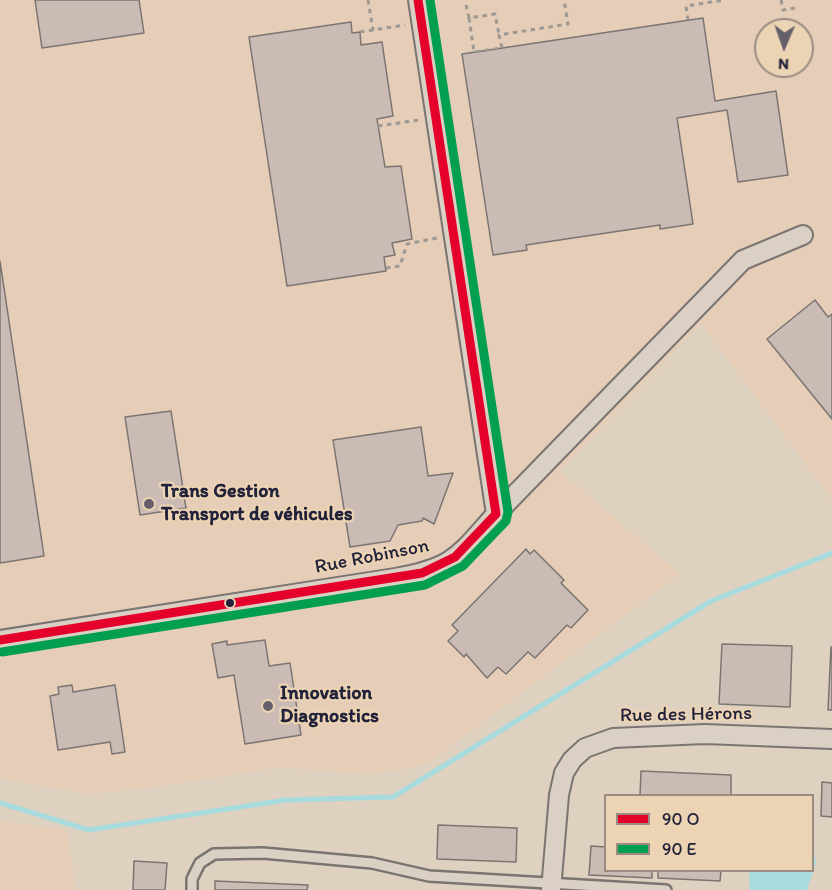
<!DOCTYPE html>
<html>
<head>
<meta charset="utf-8">
<style>
	body { margin:0 }
	#map { position:relative; width:832px; height:890px; overflow:hidden; background:#ded1c0; font-family:Itim,sans-serif }
	canvas { display:block }
	.legend { position:absolute; left:604px; top:794px; width:210px; height:78px; box-sizing:border-box; background:#ebd3b3; border:2px solid #9b8c83; margin:0; padding:8px 10px; list-style:none; font-size:18px; color:#22223b }
	.legend li { display:flex; align-items:center; gap:12px; height:30px }
	.legend b { width:30px; border:2px solid #9b8c83 }
	.north { position:absolute; left:754px; top:18px; width:60px; height:60px; box-sizing:border-box; background:#ebd3b3; border:2px solid #9b8c83; border-radius:50%; rotate:182deg; font-size:16px; font-weight:700; line-height:24px; text-align:center; color:#22223b }
	.north::after { content:''; display:block; margin:auto; width:21px; height:27px; background:#645f6a; clip-path:polygon(50% 0,100% 100%,50% 72%,0 100%) }
</style>
</head>
<body>
<div id="map">
<canvas width="832" height="890"></canvas>
<ul class="legend">
<li><b style="height:8px;background:#e4002b"></b>90 O</li>
<li><b style="height:8px;background:#029f50"></b>90 E</li>
</ul>
<div class="north">N</div>
</div>
<script>
const g = document.querySelector('canvas').getContext('2d');
g.lineJoin = 'round';
function paint(path, color) { g.fillStyle = color; g.fill(path, 'evenodd'); }
function strokePath(path, color, width, dash) { g.strokeStyle = color; g.lineWidth = width; g.lineCap = dash ? 'butt' : 'round'; g.setLineDash(dash || []); g.stroke(path); }
function label(font, color, halo, rows, align = 'center') {
  g.font = font + ' Itim,sans-serif'; g.lineWidth = 4.5; g.setLineDash([]); g.textBaseline = 'middle'; g.strokeStyle = halo; g.fillStyle = color; for (const [text, x, y, turn = 0] of rows) {
    g.save(); g.translate(x, y); g.rotate((+turn || 0) * Math.PI / 180); g.textAlign = isNaN(turn) ? turn : align; if (halo) g.strokeText(text, 0, 0); g.fillText(text, 0, 0); g.restore();
  }
}
paint(new Path2D(`
	M0 0H832V499L701 324 560 471 680 574 427 764 370 775 282 767 155 787 88 794 2 779 0 777ZM766 30H802V66H766Z
	M0 821 67 830 76 890H0Z`), '#e5cdb7');
paint(new Path2D(`
	M813 847 816 863 807 890H750L749 871 812 870Z`), '#a7dbde');
strokePath(new Path2D(`
	M0 803 89 830 286 800 393 797 711 601 832 553`), '#a7dbde', 5);
const building = new Path2D(`
	M35 0H139L144 33 42 48Z
	M703 18 715 101 776 91 788 175 738 182 727 110 677 118 693 224 660 229V225L526 245 527 250 493 255 462 54Z
	M351 22 352 33 360 32 361 45 382 42 393 116 377 119 385 167 401 166 412 239 392 243 395 255 384 257 386 271 287 286 249 37Z
	M0 261 44 556 0 563Z
	M815 300 828 317 832 314V419L767 339Z
	M171 411 186 508 140 515 125 417Z
	M421 427 428 476 453 473 434 524 423 518 422 521 398 525 390 541 350 547 333 440Z
	M526 549 530 554 534 550 564 580 561 583 588 610 571 628 567 625 535 658 528 652 506 674 498 667 487 678 466 654 464 657 448 641 458 631 452 625Z
	M265 640 269 666 290 663 301 735 245 744 234 675 218 678 212 644 227 641V645Z
	M722 644 792 646 790 707 719 704Z
	M831 647H832V710H828Z
	M72 685 73 692 115 685 125 752 112 754 110 742 58 750 50 696 59 694 58 687Z
	M641 771 731 775V796H640Z
	M822 782 832 783V817L821 816Z
	M438 825 517 828 516 862 437 859Z
	M591 846 606 847V870H652V878L589 875Z
	M134 861 167 863 165 890H133Z
	M658 870H721L720 881 658 878Z
	M215 881 308 885 307 890H215Z`);
paint(building, '#cabbb4');
strokePath(building, '#7b7572', 1.5);
const service = new Path2D(`
	M192 890V879L200 863 214 854 263 853 372 863 429 876 666 890`);
const minor = new Path2D(`
	M418 0 496 514
	M0 640 395 578C454 568 458 556 496 514L743 260 803 235
	M551 890 559 795 564 773 572 760 585 748 613 738 705 734 832 739`);
strokePath(service, '#7b7572', 14);
strokePath(minor, '#7b7572', 22);
strokePath(new Path2D(`
	M368 0 373 30
	M781 0 783 10 795 8
	M466 5 469 18 495 14 499 35
	M469 18 474 52 502 48 499 35 568 24 564 0
	M688 20 686 6 724 0
	M360 32 405 25
	M378 126 419 120
	M386 268 400 266 407 244 437 238`), '#9e9893', 3, [4.5, 4.5]);
strokePath(service, '#dad0c4', 9);
strokePath(minor, '#dad0c4', 18);
strokePath(new Path2D(`
	M0 640 422 573 455 557 496 514 418 0`), '#e4002b', 9);
strokePath(new Path2D(`
	M2 652 425 585 463 566 506 521 508 512 430 0`), '#029f50', 9);
for (const [x, y, r, color] of [
	[149,504,6,"#645f6a"],
	[230,603,5,"#22223b"],
	[268,706,6,"#645f6a"]
]) { const dot = new Path2D(); dot.arc(x, y, r, 0, 2 * Math.PI); g.fillStyle = color; g.fill(dot); strokePath(dot, '#ebd3b3', 2); }
label('bold 20px', '#22223b', '#ebd3b3', [
	["Trans Gestion",161,492],
	["Transport de véhicules",161,515],
	["Innovation",280,694],
	["Diagnostics",280,717]
], 'left');
label('20px', '#22223b', '#ebd3b3', [
	["Rue Robinson",372,557,-11],
	["Rue des Hérons",686,715,-1]
]);
</script>
</body>
</html>
